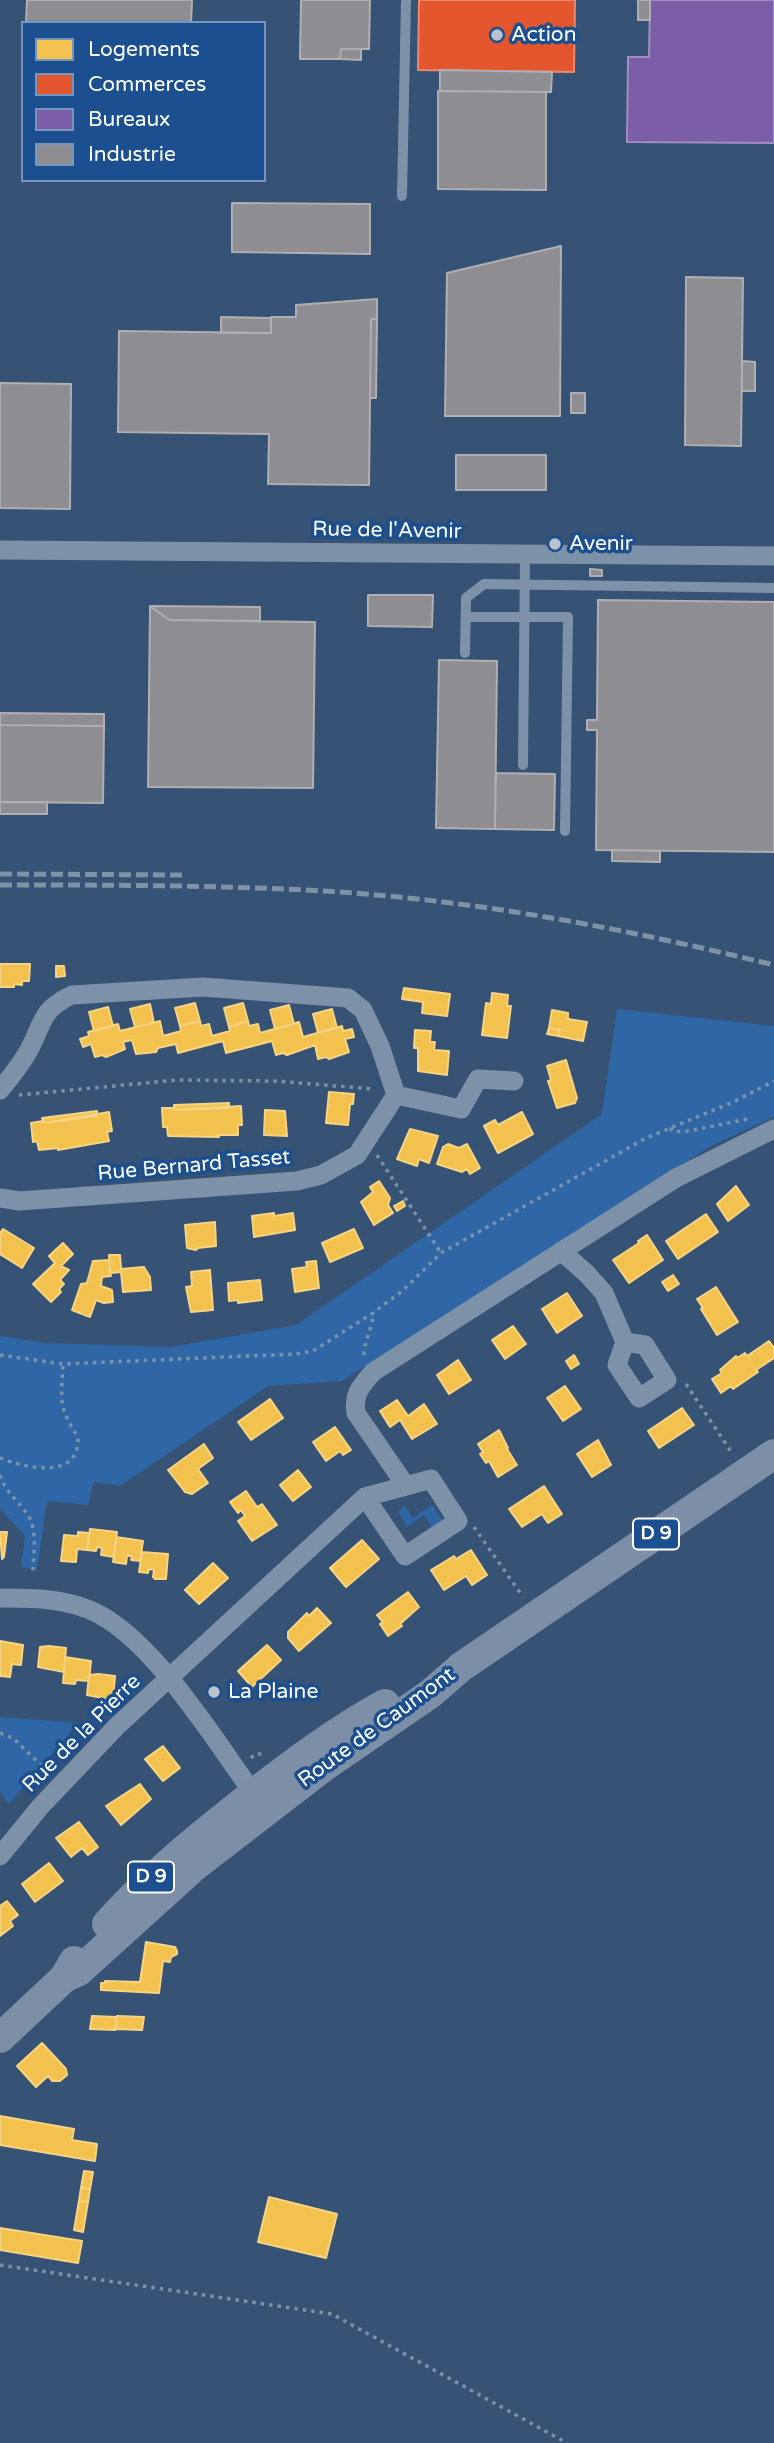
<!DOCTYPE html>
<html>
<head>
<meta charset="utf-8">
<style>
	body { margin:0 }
	#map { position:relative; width:774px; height:2443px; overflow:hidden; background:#365274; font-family:"Varela Round",sans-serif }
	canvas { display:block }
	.legend { position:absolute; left:21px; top:21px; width:245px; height:161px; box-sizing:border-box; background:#1b4f8f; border:2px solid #7695bc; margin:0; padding:9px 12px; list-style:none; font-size:21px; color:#fff }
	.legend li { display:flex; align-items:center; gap:14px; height:35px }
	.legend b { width:35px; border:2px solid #7695bc }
</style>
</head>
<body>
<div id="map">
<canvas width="774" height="2443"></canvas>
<ul class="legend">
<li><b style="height:19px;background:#f2c14e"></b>Logements</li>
<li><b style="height:19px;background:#e4572e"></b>Commerces</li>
<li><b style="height:19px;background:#7b5ea7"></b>Bureaux</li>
<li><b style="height:19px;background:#8d8d92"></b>Industrie</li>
</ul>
</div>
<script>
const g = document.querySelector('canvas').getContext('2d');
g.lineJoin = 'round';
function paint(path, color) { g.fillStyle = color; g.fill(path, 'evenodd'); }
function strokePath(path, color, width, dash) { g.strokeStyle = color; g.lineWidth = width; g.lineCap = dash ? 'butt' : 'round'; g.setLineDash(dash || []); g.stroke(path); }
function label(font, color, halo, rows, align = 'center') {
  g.font = font + ' "Varela Round",sans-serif'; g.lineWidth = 7; g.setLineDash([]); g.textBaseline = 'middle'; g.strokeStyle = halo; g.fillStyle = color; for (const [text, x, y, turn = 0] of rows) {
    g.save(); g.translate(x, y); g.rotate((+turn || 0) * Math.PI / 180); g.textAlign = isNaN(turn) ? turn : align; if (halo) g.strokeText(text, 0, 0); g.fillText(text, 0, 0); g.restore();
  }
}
paint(new Path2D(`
	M617 1009 774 1026V1117L711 1146 342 1381 268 1386 120 1486 94 1482 88 1505 47 1501 37 1570 21 1567 25 1536 0 1509V1336L45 1343 170 1347 296 1325 602 1114Z
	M432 1505 442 1520 432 1527 424 1515 407 1527 398 1511 405 1506 413 1518Z
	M0 1717 78 1723 9 1804 0 1792Z`), '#2f66a5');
const homes = new Path2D(`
	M0 964H30L29 981H22V985L14 984V987H0Z
	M56 966H64L65 976 56 977Z
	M404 988 450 994 447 1016 422 1013 423 1002 402 999Z
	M492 993 508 995 507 1006H511L507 1038 482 1035 486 1003 491 1004Z
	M195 1003 200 1021 180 1026 175 1008Z
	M243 1003 248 1021 229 1027 224 1008Z
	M150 1004 154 1023 135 1027 130 1009Z
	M289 1005 294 1024 275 1029 270 1010Z
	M108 1007 113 1026 94 1031 89 1012Z
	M332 1009 337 1028 318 1033 313 1014Z
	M552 1010 568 1013V1019L587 1022 583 1041 558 1036 560 1030 549 1028Z
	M160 1021 163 1036 181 1031 180 1026 200 1021 201 1026 209 1024 212 1036 230 1031 229 1027 248 1021 249 1026 258 1024 260 1033 299 1022 303 1037 342 1026 343 1031 352 1029 354 1037 345 1039 349 1052 329 1059 326 1057 318 1059 315 1045 287 1055 283 1053 276 1055 272 1041 226 1053 223 1041 178 1053 176 1044 158 1048 156 1052 136 1054 132 1040 123 1042 125 1049 106 1057 102 1055 95 1057 91 1044 83 1047 80 1039 89 1036 88 1032 118 1024 120 1031Z
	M549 1028 560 1030 558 1036 547 1034Z
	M415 1030 431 1031 430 1042H435L434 1050 449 1051 447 1075 418 1071V1048H414Z
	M566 1060 577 1098 575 1103 557 1108 548 1081 551 1080 547 1066Z
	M329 1092 354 1094 353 1104H350L348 1125 326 1123Z
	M229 1103V1108L175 1110 174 1108V1105Z
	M241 1106 242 1125H238V1135H218L219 1137 168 1136 167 1127H163L162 1108H175V1110Z
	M265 1110 285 1111 287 1136 264 1135Z
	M97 1111V1116L44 1123 43 1121 42 1118Z
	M109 1112 112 1131 107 1132 109 1141 58 1150V1148L39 1150 37 1141 33 1142 31 1123 43 1121 44 1123Z
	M522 1112 533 1134 498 1153 484 1126 495 1120 498 1125Z
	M410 1129 438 1136 429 1163 419 1159 417 1166 397 1159Z
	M448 1144 459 1148 467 1144 480 1168 470 1174 467 1169 462 1172 437 1164 443 1147Z
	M379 1181 390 1198 388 1205 393 1213 374 1225 361 1202 373 1192 370 1187Z
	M736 1186 749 1205 728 1221 717 1204Z
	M403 1201 405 1206 397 1211 394 1206Z
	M274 1213V1216L293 1213 295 1230 254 1237 252 1216Z
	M706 1214 718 1232 678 1259 666 1241Z
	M215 1222 216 1246 198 1248 196 1250 187 1248 185 1225Z
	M3 1229 34 1248 22 1268 0 1254V1233Z
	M354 1229 363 1248 330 1262 322 1243Z
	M647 1235 663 1260 629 1283 613 1260 639 1243 638 1241Z
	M63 1243 73 1254 61 1266 69 1270 60 1280 64 1284 59 1289 61 1292 51 1302 33 1284 55 1263 49 1256Z
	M109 1255H120L121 1269 144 1267 150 1277 151 1290 123 1292 121 1272 110 1273Z
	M109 1260 111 1276 102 1277 101 1286 112 1290 113 1302 104 1303 96 1300 90 1317 72 1310 81 1284 87 1283 93 1261Z
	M316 1261 319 1288 295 1292 292 1269 307 1267 306 1262Z
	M210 1270 213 1310 191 1312 186 1287 192 1286 191 1272Z
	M673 1275 679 1284 668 1291 662 1282Z
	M260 1280 262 1300 238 1303V1300L229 1301 228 1283Z
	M716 1287 738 1322 717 1335 701 1309 703 1308 697 1299Z
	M567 1293 582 1316 557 1333 542 1309Z
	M513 1326 526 1344 505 1359 492 1340Z
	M769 1341 774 1348V1358L756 1370 758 1372 733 1389 731 1386 721 1393 712 1379 722 1373 720 1370 736 1356 737 1358 745 1353 747 1356Z
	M574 1355 579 1364 571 1369 566 1361Z
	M458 1360 471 1380 449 1394 437 1375Z
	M565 1386 581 1409 563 1421 547 1398Z
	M270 1399 283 1418 251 1440 238 1422Z
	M397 1400 408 1416 424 1404 437 1424 412 1439 400 1420 390 1427 380 1411Z
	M682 1408 694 1425 659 1448 648 1431Z
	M335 1427 351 1450 343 1455 340 1451 326 1461 313 1442Z
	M499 1430 508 1448 507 1449 517 1465 498 1477 489 1461 486 1463 480 1454 483 1452 478 1444Z
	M598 1440 611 1465 592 1477 577 1454Z
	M204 1444 213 1458 198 1469 208 1483 192 1494 185 1492 168 1470Z
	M298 1470 311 1487 293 1501 280 1485Z
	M544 1486 562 1514 548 1523 542 1514 522 1527 509 1509Z
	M246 1491 257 1507 262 1504 277 1525 252 1541 238 1521 245 1516 241 1510 238 1513 230 1502Z
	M90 1529 117 1532 114 1557 101 1555 102 1548 97 1547 96 1551 87 1550Z
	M0 1532H7L4 1557 2 1559Z
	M78 1532 89 1533 87 1550 77 1549 76 1562 61 1561 64 1535 78 1536Z
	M116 1537 143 1541 140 1561 131 1560 132 1556H127L126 1564 113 1562Z
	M362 1540 379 1559 346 1587 330 1568Z
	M471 1550 487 1575 472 1585 466 1576 444 1590 431 1570 454 1556 456 1559Z
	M142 1552 168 1554 166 1579H155L153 1577 154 1570 149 1569 148 1573 139 1572Z
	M213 1563 228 1578 199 1604 185 1590Z
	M408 1592 419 1607 400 1624 402 1626 388 1636 380 1624 383 1622 377 1615Z
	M317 1608 331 1623 299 1651 288 1638V1632L307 1613 309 1616Z
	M0 1641 23 1645 21 1665 12 1664 10 1677 0 1676Z
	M267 1645 281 1660 252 1687 238 1671Z
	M49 1646 66 1648 64 1672 38 1667 40 1647Z
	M65 1657 91 1661 89 1681 76 1680 75 1684 63 1683Z
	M98 1674 115 1676 113 1700 87 1695 89 1675Z
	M163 1746 180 1768 163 1781 145 1759Z
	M140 1784 151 1799 121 1825 106 1806Z
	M79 1822 98 1847 88 1855 82 1848 71 1857 56 1838Z
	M49 1863 63 1881 35 1902 22 1884Z
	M7 1901 18 1915 10 1921 13 1926 0 1936V1906Z
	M146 1942 175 1947 177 1951V1954L171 1957 170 1962 163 1961 159 1993 101 1990V1983H105V1981L140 1982Z
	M92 2016 117 2017 115 2030 90 2029Z
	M117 2016 144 2017 142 2030 115 2029Z
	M42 2043 66 2069 67 2075 60 2081H52L48 2076 36 2087 17 2066Z
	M0 2116 74 2129 72 2140 97 2144 95 2161 0 2145Z
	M84 2171 93 2172 90 2189 81 2188Z
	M81 2188 90 2189 88 2202 79 2201Z
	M269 2197 337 2214 326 2258 258 2242Z
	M79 2201 88 2202 83 2232 74 2230Z
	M0 2228 82 2241 78 2263 0 2250Z`);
paint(homes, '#f2c14e');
strokePath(homes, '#f6d483', 2);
const shops = new Path2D(`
	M419 0H575L574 72 418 70Z`);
paint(shops, '#e4572e');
strokePath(shops, '#ec896d', 2);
const offices = new Path2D(`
	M650 0H774V143L627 142 628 57H649Z`);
paint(offices, '#7b5ea7');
strokePath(offices, '#a38ec1', 2);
const industry = new Path2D(`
	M27 0H192L191 23H26Z
	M301 0H370L369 49H341L340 59H300Z
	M638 0H650V20H638Z
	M341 49H361V60L340 59Z
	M440 70 552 72 551 92 440 91Z
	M438 91 546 92V190L438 189Z
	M232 203 370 204V254L232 252Z
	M561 246 560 416H445L447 273Z
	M686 277 743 278 741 446 685 445Z
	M377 299V319H371L369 485 268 484 269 434 118 432 119 331 271 333V317H296V305Z
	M221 317 271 318V333H221Z
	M371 319H377L376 398H370Z
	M742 361 755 362V391H742Z
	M0 383 71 384 70 509 0 508Z
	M571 393H585V413H571Z
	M456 455H546V490H456Z
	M590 569 602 570V576H590Z
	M368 595H433L432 627 368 626Z
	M598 600 774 602V852L596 850 597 730H587V720H597Z
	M150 606 260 607V621L169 620Z
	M150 606 169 620 315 622 313 788 148 787Z
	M439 660 497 661 495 829 436 828Z
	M0 713 104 714V726L0 725Z
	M0 725 104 726 103 803 0 802Z
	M496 773 555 774 554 830 495 829Z
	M0 802H47V814H0Z
	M612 850 660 851V862L612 861Z`);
paint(industry, '#8d8d92');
strokePath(industry, '#afafb3', 2);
strokePath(new Path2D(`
	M19 1095 177 1080 275 1081 374 1089
	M670 1128 674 1132 689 1131 752 1118
	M377 1155 441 1253
	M0 1355 63 1364 295 1354 313 1351 373 1313 401 1292 441 1253 646 1138 733 1102 774 1081
	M364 1355C364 1340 373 1328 373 1313
	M686 1384 732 1453
	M0 1458C26 1468 80 1481 78 1437 58 1406 61 1401 63 1364
	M0 1475C5 1491 15 1498 25 1511 39 1528 33 1552 33 1572
	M474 1527 523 1597
	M0 1733 13 1738 49 1773
	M251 1758 255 1754H266
	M0 2265 332 2314 567 2443`), '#7d92a8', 3.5, [3.5, 5]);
strokePath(new Path2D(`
	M402 196 406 0
	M466 617H568L565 831
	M465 653 466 598 484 584 774 588
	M523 765 525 555`), '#7d92a8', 10);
strokePath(new Path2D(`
	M0 550 774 556
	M0 1090C11 1077 21 1064 29 1050 44 1022 40 1010 72 995L203 987 348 998 363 1010 380 1046 396 1095 357 1155 321 1175 297 1181 19 1201 0 1198
	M396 1095 461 1109 478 1079 514 1081
	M561 1251 586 1273 604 1293 625 1342 645 1345 667 1380 639 1398 617 1365 625 1342
	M365 1497 405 1556 458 1521 431 1479 406 1486
	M0 1598C31 1598 61 1598 90 1610 153 1636 218 1746 259 1801
	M0 1856 40 1807 117 1726 365 1497 406 1486 356 1413C353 1394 361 1386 373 1372L676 1178 774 1129`), '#7d92a8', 19);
strokePath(new Path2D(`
	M107 1924C148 1878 195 1840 243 1802 289 1766 334 1732 385 1704
	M64 1978 79 1971 196 1865 322 1768 430 1694 461 1667 774 1454
	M0 2038 64 1978 74 1961`), '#7d8ea7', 30);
strokePath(new Path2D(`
	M0 874 185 875
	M0 885C108 885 216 885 324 891 476 900 627 929 774 965`), '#7e92a7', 5, [12, 5]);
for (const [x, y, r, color] of [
	[497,35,7,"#b9c2ce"],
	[555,544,7,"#b9c2ce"],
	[214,1692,7,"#b9c2ce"]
]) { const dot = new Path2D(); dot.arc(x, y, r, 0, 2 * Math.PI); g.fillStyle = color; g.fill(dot); strokePath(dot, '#1b4f8f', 2.5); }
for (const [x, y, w] of [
	[656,1534,46],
	[151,1877,46]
]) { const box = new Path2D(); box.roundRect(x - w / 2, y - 15.5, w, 31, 5); g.fillStyle = '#1b4f8f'; g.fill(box); strokePath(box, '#fff', 2); }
label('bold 19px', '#fff', null, [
	["D 9",656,1534],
	["D 9",151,1877]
]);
label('21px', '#fff', '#1b4f8f', [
	["Action",511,35],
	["Avenir",569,544],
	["La Plaine",228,1692]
], 'left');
label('21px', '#fff', '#1b4f8f', [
	["Rue de l'Avenir",387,531,1],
	["Rue Bernard Tasset",194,1166,-5],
	["Route de Caumont",377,1728,-36],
	["Rue de la Pierre",82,1734,-45]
]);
</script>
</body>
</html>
